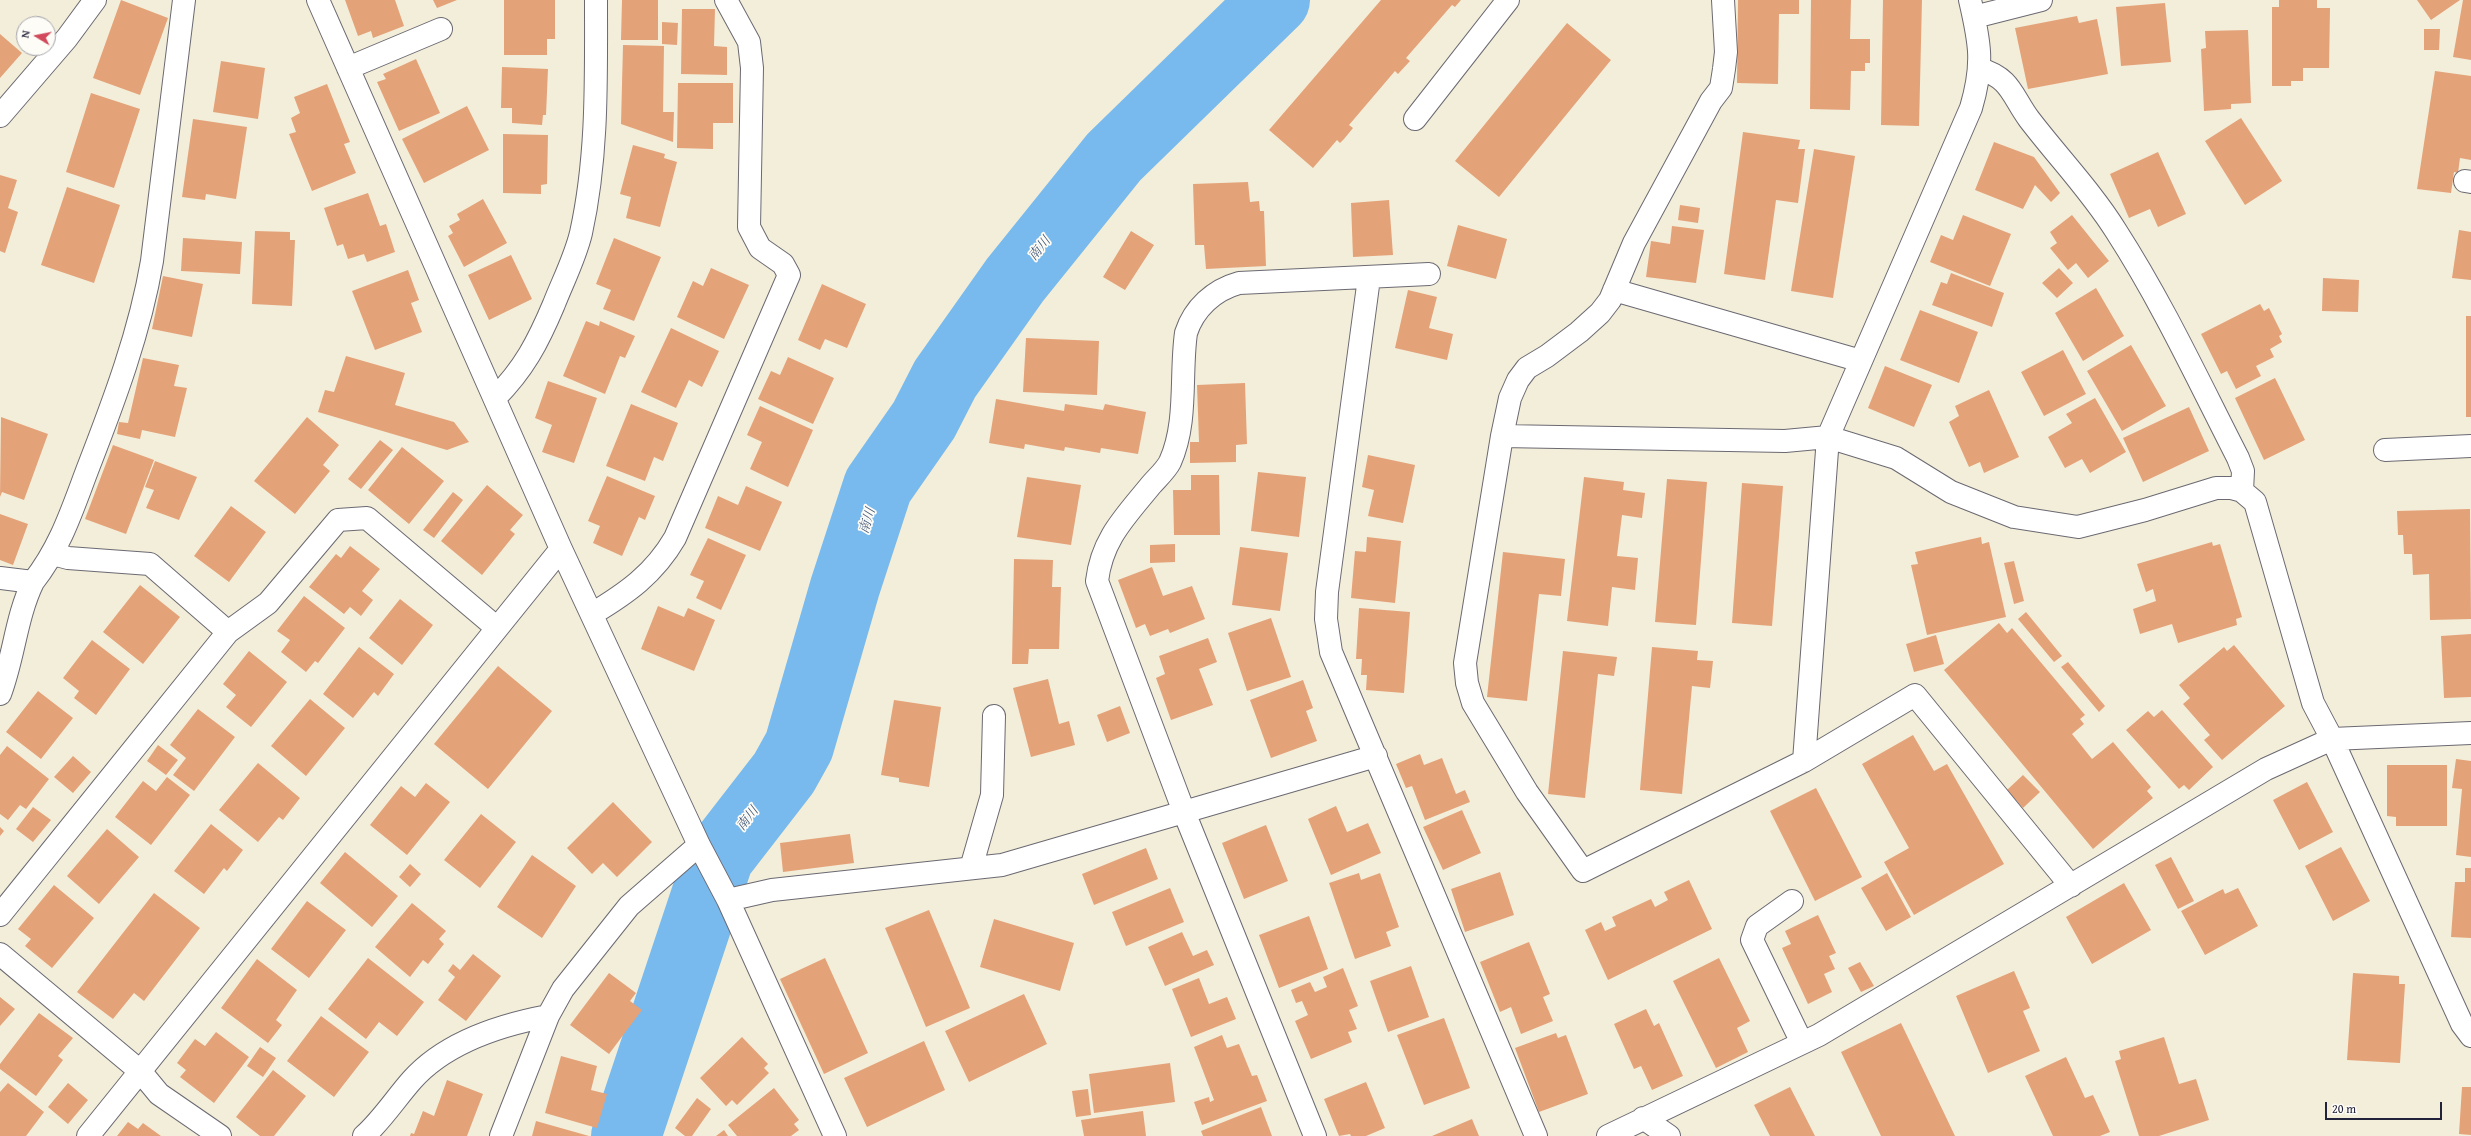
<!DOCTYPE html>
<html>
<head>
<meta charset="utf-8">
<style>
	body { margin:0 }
	#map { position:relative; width:2471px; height:1136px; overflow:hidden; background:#f3eed9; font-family:"Gentium Book Plus",serif }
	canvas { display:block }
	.north { position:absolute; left:16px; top:16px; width:40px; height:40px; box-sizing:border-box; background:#fdfcf7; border:1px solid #a5a5ac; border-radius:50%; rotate:280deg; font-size:11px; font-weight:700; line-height:16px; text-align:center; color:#22223b }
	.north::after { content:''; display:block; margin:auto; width:14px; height:18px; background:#d1495b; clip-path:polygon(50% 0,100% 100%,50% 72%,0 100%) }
	.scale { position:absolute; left:2325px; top:1102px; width:117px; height:18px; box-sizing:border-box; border:2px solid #22223b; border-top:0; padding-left:5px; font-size:12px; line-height:14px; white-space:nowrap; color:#22223b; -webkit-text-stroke:3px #fdfcf7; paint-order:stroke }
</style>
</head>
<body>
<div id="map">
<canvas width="2471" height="1136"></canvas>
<div class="north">N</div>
<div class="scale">20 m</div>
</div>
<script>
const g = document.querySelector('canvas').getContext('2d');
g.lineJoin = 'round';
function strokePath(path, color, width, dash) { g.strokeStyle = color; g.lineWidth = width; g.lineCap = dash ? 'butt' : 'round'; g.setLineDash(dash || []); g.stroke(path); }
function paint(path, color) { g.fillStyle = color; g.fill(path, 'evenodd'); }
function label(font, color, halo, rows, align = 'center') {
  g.font = font + ' "Gentium Book Plus","Noto Serif JP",serif'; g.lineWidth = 3.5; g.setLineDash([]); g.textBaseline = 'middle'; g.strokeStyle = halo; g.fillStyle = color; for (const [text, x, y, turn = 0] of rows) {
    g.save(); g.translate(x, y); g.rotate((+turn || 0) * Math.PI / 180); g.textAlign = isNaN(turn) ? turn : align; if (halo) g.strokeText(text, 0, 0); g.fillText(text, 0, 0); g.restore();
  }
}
strokePath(new Path2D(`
	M626 1136 719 857 784 773 799 746 845 587 878 486 924 420 945 379 1015 280 1114 157 1275 0`), '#78baed', 70);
paint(new Path2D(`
	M121 0 168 18 140 95 93 78Z
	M345 0H395L404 26 373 38 371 31 358 36Z
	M433 0H457L437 8Z
	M504 0H555V39H547V55H504Z
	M622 0H658V40H621Z
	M1381 0H1461L1455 7 1452 5 1406 58 1410 61 1398 74 1395 71 1349 125 1353 128 1344 139 1340 143 1337 140 1313 168 1269 130Z
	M1738 0H1799V14H1779L1778 84 1737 83Z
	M1811 0H1851L1850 39H1870V63H1865V71H1851L1850 110 1810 109Z
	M1883 0H1922L1919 126 1881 125Z
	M2279 0H2317V8H2330L2329 68H2303V81H2291V86H2272V7H2279Z
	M2417 0H2460L2431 20Z
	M2463 0H2471V60L2453 57Z
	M2165 3 2171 62 2121 66 2116 7Z
	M682 9H715L714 46 727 47V75L681 74Z
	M2077 16 2079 23 2097 19 2108 74 2028 89 2015 28Z
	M662 22 678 23 677 45 662 44Z
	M1567 23 1611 60 1499 197 1455 161Z
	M2424 29H2440L2439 50H2424Z
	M2248 30 2251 103 2231 104V109L2204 111 2201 49 2206 48 2205 31Z
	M0 34 22 53 0 78Z
	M623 45 664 46 663 112H674L673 142 621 124Z
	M416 59 440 113 399 131 377 82 386 79 383 74Z
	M221 61 265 68 258 119 213 112Z
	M502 67 548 69 546 115H543L542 125 512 123V108H501Z
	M2435 71 2471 76V160L2460 158 2458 173 2454 172 2451 193 2417 189Z
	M678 83H733V123H713V149L677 148Z
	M327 84 350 142 344 144 356 173 312 191 289 134 296 132 291 118 300 113 294 97Z
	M91 93 140 109 114 188 66 172Z
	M467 106 489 150 424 183 402 139Z
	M2241 118 2282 181 2245 205 2205 141Z
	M193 119 247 127 236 199 206 194 205 200 182 197Z
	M1743 132 1800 140 1798 149H1805L1798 203 1776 200 1765 280 1724 274Z
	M503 134 548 135 547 184 541 185V194L503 193Z
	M1994 142 2034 157 2060 193 2051 202 2035 185 2023 209 1975 190Z
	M633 145 665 154 664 158 677 162 660 227 626 218 631 197 620 194Z
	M1814 149 1855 156 1833 298 1791 291Z
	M2158 152 2186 214 2158 227 2150 209 2129 218 2110 174Z
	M0 175 17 180 8 208 18 212 5 253 0 251Z
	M1248 182 1250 202 1259 201 1260 211H1264L1266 266 1206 269 1204 245H1195L1193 184Z
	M67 187 120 205 94 283 41 265Z
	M368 193 380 226 386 224 395 252 367 262 364 254 348 259 343 244 337 246 324 208Z
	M483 199 507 243 464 267 448 236 453 233 449 226 460 220 457 214Z
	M1389 200 1393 255 1353 257 1351 203Z
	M1680 205 1700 208 1698 223 1678 220Z
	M1963 215 2011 234 1990 286 1930 262 1941 235 1953 240Z
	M2072 215 2109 261 2088 278 2076 263 2068 270 2050 248 2057 243 2050 232Z
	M1458 225 1507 239 1496 279 1447 266Z
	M1672 226 1704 230 1696 283 1646 277 1651 241 1670 244Z
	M2459 230 2471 232V280L2452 278Z
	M255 231 290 232V240H295L292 306 252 304Z
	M1131 231 1154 245 1125 290 1103 277Z
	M183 238 242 242 240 274 181 271Z
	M614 238 661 257 634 321 603 309 611 290 596 284Z
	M511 255 532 299 489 320 468 275Z
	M711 268 749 285 724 339 677 317 693 281 703 286Z
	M2059 268 2073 283 2057 298 2042 283Z
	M408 270 419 300 411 303 422 332 375 350 352 291Z
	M1951 273 2004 293 1992 327 1932 305 1941 282 1947 284Z
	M163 276 203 284 192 337 152 329Z
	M2323 278 2359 280 2358 312 2322 311Z
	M822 284 866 304 847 348 825 339 820 350 798 340Z
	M2096 288 2124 336 2083 361 2055 313Z
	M1408 290 1437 297 1429 328 1453 334 1447 360 1395 348Z
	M2260 304 2264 311 2269 308 2282 334 2279 336 2282 342 2270 349 2274 357 2256 366 2261 376 2236 389 2227 371 2221 374 2201 334Z
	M1920 310 1978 332 1959 383 1900 360Z
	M2466 316H2471V417H2466Z
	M586 321 599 326 600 321 635 336 625 358 620 356 605 394 563 376Z
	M671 328 719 351 702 387 689 380 676 408 641 392Z
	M1026 338 1099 341 1097 395 1023 392Z
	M2131 345 2166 406 2122 431 2087 371Z
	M2063 350 2086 394 2044 416 2021 372Z
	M346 356 405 373 395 405 454 422 469 442 447 450 318 412 325 390 334 392Z
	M788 357 834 378 813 424 758 399 771 371 780 375Z
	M143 358 179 365 174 386 187 388 175 437 142 430 140 439 117 434 119 422 128 423Z
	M1885 366 1932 385 1914 427 1868 408Z
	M2275 378 2305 440 2264 460 2235 398Z
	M548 381 597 398 574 463 542 452 552 425 535 418Z
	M1245 383 1247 444 1236 445V462L1190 463V442H1199L1197 385Z
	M1989 390 2019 457 1984 473 1980 462 1969 467 1949 422 1959 416 1955 406Z
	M2095 398 2126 452 2090 473 2082 459 2065 468 2048 437 2072 423 2066 414Z
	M996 399 1064 411 1065 404 1103 410 1105 404 1146 412 1138 454 1101 448 1100 453 1065 447 1064 451 1025 444 1024 449 989 443Z
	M631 404 678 423 663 461 654 457 645 481 606 466Z
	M760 406 813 430 788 487 750 469 762 442 747 435Z
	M2189 407 2209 451 2143 482 2123 438Z
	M1 417 48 434 24 500 2 492 0 497Z
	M307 417 339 445 323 465 330 471 295 514 254 481Z
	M380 440 393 450 361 489 348 479Z
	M113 445 154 460 126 534 85 519Z
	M402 447 444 481 409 524 368 490Z
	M1368 455 1415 465 1403 523 1368 516 1374 490 1362 487Z
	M155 461 197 477 179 520 146 508 154 490 145 487Z
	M1258 472 1306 477 1299 537 1251 531Z
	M1191 475H1219L1220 535H1174L1173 490H1191Z
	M607 476 655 496 645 520 639 517 622 556 593 543 600 526 588 521Z
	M1027 477 1081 485 1071 545 1017 537Z
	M1584 477 1624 482 1623 490 1645 493 1642 518 1622 515 1617 556 1638 558 1635 590 1612 587 1608 626 1567 621Z
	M1667 479 1707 482 1696 625 1655 622Z
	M1742 483 1783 486 1772 626 1732 623Z
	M487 485 523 515 510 530 515 534 482 575 441 541Z
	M746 486 782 502 760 551 705 528 718 496 738 505Z
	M453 492 463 500 434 538 423 530Z
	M231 506 266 532 229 582 194 556Z
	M2470 509 2471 619 2430 620 2429 574 2413 575 2412 554H2404L2403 535H2398L2397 511Z
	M0 514 28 524 13 565 0 560Z
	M1367 537 1401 541 1395 603 1351 598 1355 551 1366 552Z
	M1981 537 1982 544 1989 542 2006 617 1927 635 1911 565 1918 564 1915 552Z
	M708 538 746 555 721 610 696 598 704 581 690 575Z
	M2212 542 2213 546 2220 544 2242 617 2236 619 2237 625 2178 643 2172 624 2140 634 2133 609 2156 601 2153 589 2146 592 2137 564Z
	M1175 544V562L1150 563V545Z
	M350 546 380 569 362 591 373 600 361 616 350 607 344 614 309 587 336 554 341 558Z
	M1240 547 1288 553 1280 611 1232 605Z
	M1503 552 1565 559 1561 596 1539 594 1527 701 1487 697Z
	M1014 559 1053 560 1052 587H1061L1059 649H1029L1028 664H1012Z
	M2014 561 2024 601 2014 604 2004 563Z
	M1152 567 1163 596 1192 586 1205 619 1170 633 1168 629 1150 636 1145 624 1136 628 1118 580Z
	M140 585 180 617 143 664 103 632Z
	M304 596 345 628 318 663 315 661 306 672 281 652 290 640 277 631Z
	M400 599 433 625 402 665 369 638Z
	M658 606 684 617 688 608 715 620 694 671 641 649Z
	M1359 608 1410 612 1404 693 1366 690 1367 675H1361L1362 659H1356Z
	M2026 612 2062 656 2054 662 2018 619Z
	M1271 618 1291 677 1247 691 1228 633Z
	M1999 623 2007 633 2012 628 2085 715 2080 719 2084 724 2072 734 2092 759 2113 742 2151 787 2147 791 2153 798 2093 849 1944 670Z
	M2471 634V697L2444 698 2441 636Z
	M1936 635 1944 664 1914 672 1906 644Z
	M1208 638 1217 662 1199 669 1213 705 1171 720 1156 678 1165 674 1159 656Z
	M92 640 130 669 96 715 74 698 79 691 63 678Z
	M2234 645 2285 706 2222 760 2204 740 2210 735 2183 704 2190 698 2179 685 2224 647 2227 651Z
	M359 647 394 674 378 696 374 692 353 718 323 694Z
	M1652 647 1698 651 1697 660 1713 661 1710 688 1692 686 1682 794 1640 790Z
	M249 651 287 682 251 727 226 707 236 695 223 684Z
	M1563 651 1617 657 1614 676 1598 674 1585 798 1548 794Z
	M2068 662 2105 706 2099 712 2061 667Z
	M498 666 552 711 488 789 434 744Z
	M1048 679 1059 724 1069 721 1075 745 1031 757 1013 688Z
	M1303 680 1313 708 1306 711 1317 741 1271 758 1250 700Z
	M38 691 73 718 41 759 6 732Z
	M310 699 345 728 306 776 271 746Z
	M894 700 941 707 929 787 899 782V778L881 775Z
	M1120 706 1130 733 1107 742 1097 715Z
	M198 709 235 737 194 791 173 775 186 758 170 745Z
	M2162 710 2213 767 2189 790 2184 785 2179 789 2126 730 2148 711 2154 717Z
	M1913 735 1934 771 1947 764 2004 864 1914 915 1884 862 1909 848 1862 764Z
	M158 745 178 760 166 775 147 761Z
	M7 746 49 779 26 809 20 805 8 820 0 814V755Z
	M1420 754 1424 765 1442 758 1456 794 1465 790 1470 802 1425 820 1412 786 1406 788 1396 764Z
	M73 756 91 772 73 793 54 777Z
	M2456 759 2471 761V857L2456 855 2462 789 2452 788Z
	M258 763 300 798 283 820 279 817 258 842 219 810Z
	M2387 765H2447V826H2396V817L2387 816Z
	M2023 775 2040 792 2023 808 2007 790Z
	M167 777 190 795 151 845 115 817 143 781 156 791Z
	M2307 782 2333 832 2299 850 2273 800Z
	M426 783 450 802 407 855 370 825 401 786 415 797Z
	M1816 788 1862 877 1815 901 1770 811Z
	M613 802 652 842 617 877 603 863 592 874 567 848Z
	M1336 806 1347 832 1368 823 1381 853 1331 875 1308 819Z
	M33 807 51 820 33 842 16 829Z
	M1462 810 1481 853 1443 870 1423 827Z
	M481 814 516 842 480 888 444 860Z
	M211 824 243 850 227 871 224 868 204 894 174 871Z
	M1266 825 1288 881 1244 899 1222 843Z
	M0 827 4 831 0 836Z
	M107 829 139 857 99 904 67 876Z
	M850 834 854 863 783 872 780 843Z
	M2341 847 2370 901 2333 921 2305 866Z
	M1146 848 1158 879 1094 905 1082 874Z
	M345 852 398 896 372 927 320 883Z
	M532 855 576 886 542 938 497 907Z
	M2171 857 2194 901 2178 909 2155 865Z
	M410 864 421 874 410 887 399 877Z
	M2465 868H2471V938L2451 937 2455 882H2465Z
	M1500 872 1514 915 1465 932 1451 889Z
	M1359 873 1361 880 1380 873 1399 927 1386 932 1391 946 1355 959 1329 883Z
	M1887 873 1911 917 1886 931 1861 888Z
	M1689 880 1712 929 1608 980 1585 930 1601 922 1605 931 1616 926 1612 917 1651 899 1655 907 1668 900 1664 892Z
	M2124 883 2151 930 2092 964 2066 917Z
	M54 885 94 918 52 968 25 946 31 939 18 929Z
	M1170 888 1184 922 1126 946 1112 912Z
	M2238 888 2258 926 2205 955 2181 911 2223 889 2225 894Z
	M154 893 200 928 144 1001 134 993 113 1019 77 992Z
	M307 901 346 930 309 978 271 949Z
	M412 903 446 931 439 939 444 944 428 964 423 960 410 977 375 947Z
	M929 910 970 1008 926 1027 885 928Z
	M1818 915 1836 953 1829 956 1835 969 1824 974 1832 992 1808 1004 1782 948 1791 944 1785 931Z
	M1309 916 1328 969 1279 988 1259 935Z
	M994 919 1074 943 1060 991 980 967Z
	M1182 932 1193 956 1207 950 1214 965 1165 986 1148 947Z
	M1529 942 1550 994 1543 997 1553 1021 1521 1034 1511 1007 1500 1012 1480 962Z
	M473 954 501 976 466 1021 438 1000 455 977 448 971 453 964 460 970Z
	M368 958 424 1002 397 1036 379 1022 366 1039 328 1009Z
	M825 958 868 1053 824 1074 780 979Z
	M1719 958 1750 1021 1737 1028 1748 1052 1716 1068 1673 981Z
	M257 959 297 990 276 1020 282 1025 268 1043 221 1008Z
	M1860 962 1874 986 1861 992 1848 968Z
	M1411 966 1429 1017 1388 1032 1370 981Z
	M1343 968 1358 1006 1349 1010 1357 1029 1348 1032 1352 1042 1311 1059 1295 1021 1308 1015 1302 1001 1296 1003 1291 990 1310 982 1315 992 1327 987 1323 977Z
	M2014 971 2030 1008 2023 1011 2040 1051 1988 1073 1956 996Z
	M609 973 636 993 630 1001 642 1010 609 1054 570 1025Z
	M2353 973 2399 976V984H2405L2400 1063 2347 1060Z
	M1199 978 1209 1004 1227 997 1236 1019 1191 1037 1172 989Z
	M1024 994 1047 1044 969 1082 945 1031Z
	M0 997 15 1009 0 1026Z
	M1646 1009 1654 1026 1659 1023 1683 1076 1652 1090 1641 1066 1634 1069 1614 1024Z
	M39 1013 73 1038 58 1056 63 1060 36 1096 0 1069V1064Z
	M321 1016 369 1052 334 1097 287 1061Z
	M1444 1018 1470 1088 1424 1105 1397 1035Z
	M1901 1023 1955 1136H1881L1841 1052Z
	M216 1032 249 1057 214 1103 180 1077 186 1070 177 1063 195 1039 205 1046Z
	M1556 1033 1558 1038 1566 1035 1588 1094 1539 1112 1515 1048Z
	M1222 1035 1227 1048 1239 1044 1252 1076 1257 1075 1267 1101 1202 1125 1194 1102 1209 1097 1210 1102 1214 1100 1194 1047Z
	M742 1037 768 1064 764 1068 769 1073 737 1105 732 1100 726 1106 700 1078Z
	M2164 1037 2179 1084 2196 1079 2209 1120 2159 1136H2139L2115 1061 2121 1059 2119 1051Z
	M924 1041 945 1090 867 1127 844 1078Z
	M260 1047 276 1058 263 1077 247 1066Z
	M561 1056 597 1066 591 1090 607 1094 597 1128 545 1113Z
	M2066 1057 2085 1098 2093 1095 2110 1132 2100 1136H2053L2025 1076Z
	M1170 1063 1175 1102 1094 1113 1089 1074Z
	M273 1070 306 1096 274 1136H260L236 1117Z
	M447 1080 483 1094 467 1136H410L411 1133 414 1134 423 1111 434 1116Z
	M1366 1082 1385 1128 1366 1136H1351L1350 1134 1339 1136 1324 1099Z
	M8 1083 44 1112 26 1136H0V1092Z
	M68 1083 88 1100 68 1124 48 1107Z
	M1790 1087 1815 1136H1770L1754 1105Z
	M2462 1087H2471V1135L2459 1134Z
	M774 1088 799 1120 794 1124 799 1130 791 1136H737L728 1125Z
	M1088 1089 1091 1115 1076 1117 1072 1091Z
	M697 1098 711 1109 692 1136H685L675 1128Z
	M1261 1107 1272 1136H1203L1201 1131Z
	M1143 1111 1146 1136H1084L1081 1120Z
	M1472 1119 1479 1136H1432Z
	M536 1121 589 1136H532Z
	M128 1122 138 1129 143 1123 161 1136H117Z
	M724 1130 728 1136H716Z`), '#e4a279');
const street = new Path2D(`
	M318 0 561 549 699 845 728 900 835 1136
	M1970 0C1980 43 1984 64 1971 108L1828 437 1804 761 1583 871 1527 792 1473 703 1467 683 1465 663 1502 436 1785 441 1828 437 1896 458 1951 492 2014 517 2078 527 2145 510 2216 488H2231L2242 491 2255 502 2313 703 2332 739 2462 1024 2471 1036
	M1974 17 2041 0
	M348 68 441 29
	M1980 69C2011 78 2012 96 2029 119 2058 157 2091 191 2116 231 2163 304 2199 382 2238 458L2243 471 2242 491
	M0 116 67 38 95 0
	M1415 119 1508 0
	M2465 181 2471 182
	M1369 278 1327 592 1326 619 1331 652 1536 1136
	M1614 290 1861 361
	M495 398C524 369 538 342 554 304 563 281 575 258 581 233 598 156 596 78 596 0
	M1502 436 1510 398 1518 380 1527 368 1547 356 1579 332 1600 313 1610 300 1634 243 1711 101 1721 88 1724 69 1726 52 1723 0
	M2385 450 2471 446
	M53 554 68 558 150 564 228 632
	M0 578 33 582C61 546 72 510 88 468 114 401 140 332 152 261L184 0
	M592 614C627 593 654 574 675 538L789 275 783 264 760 248 749 227 752 68 749 42 726 0
	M0 694C14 657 16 617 33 582
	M1804 761 1915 695 2071 886
	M971 868 992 795 994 716
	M728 900 772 890 1002 865 1376 756
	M1792 901 1757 926 1752 940 1802 1043
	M0 915 228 632 268 603 338 520 367 518 497 628
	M0 954 140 1071 159 1094 220 1136
	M1643 1118 1669 1136
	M88 1136 561 549
	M364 1136C382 1120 396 1098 412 1080 445 1043 500 1025 548 1016
	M501 1136 548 1016 563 989 629 906 699 845
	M1315 1136 1184 812 1097 581C1102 539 1125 517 1151 485 1157 478 1166 470 1170 462 1188 422 1180 375 1186 333 1194 308 1214 290 1239 283L1429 274
	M1608 1136 1819 1035 2266 769 2332 739 2471 733`);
strokePath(street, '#6b6972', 24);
strokePath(street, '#fff', 22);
label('italic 13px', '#405779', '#fdfcf7', [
	["南川",1040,249,-51],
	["南川",868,521,-73],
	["南川",748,819,-52]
]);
</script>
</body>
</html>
